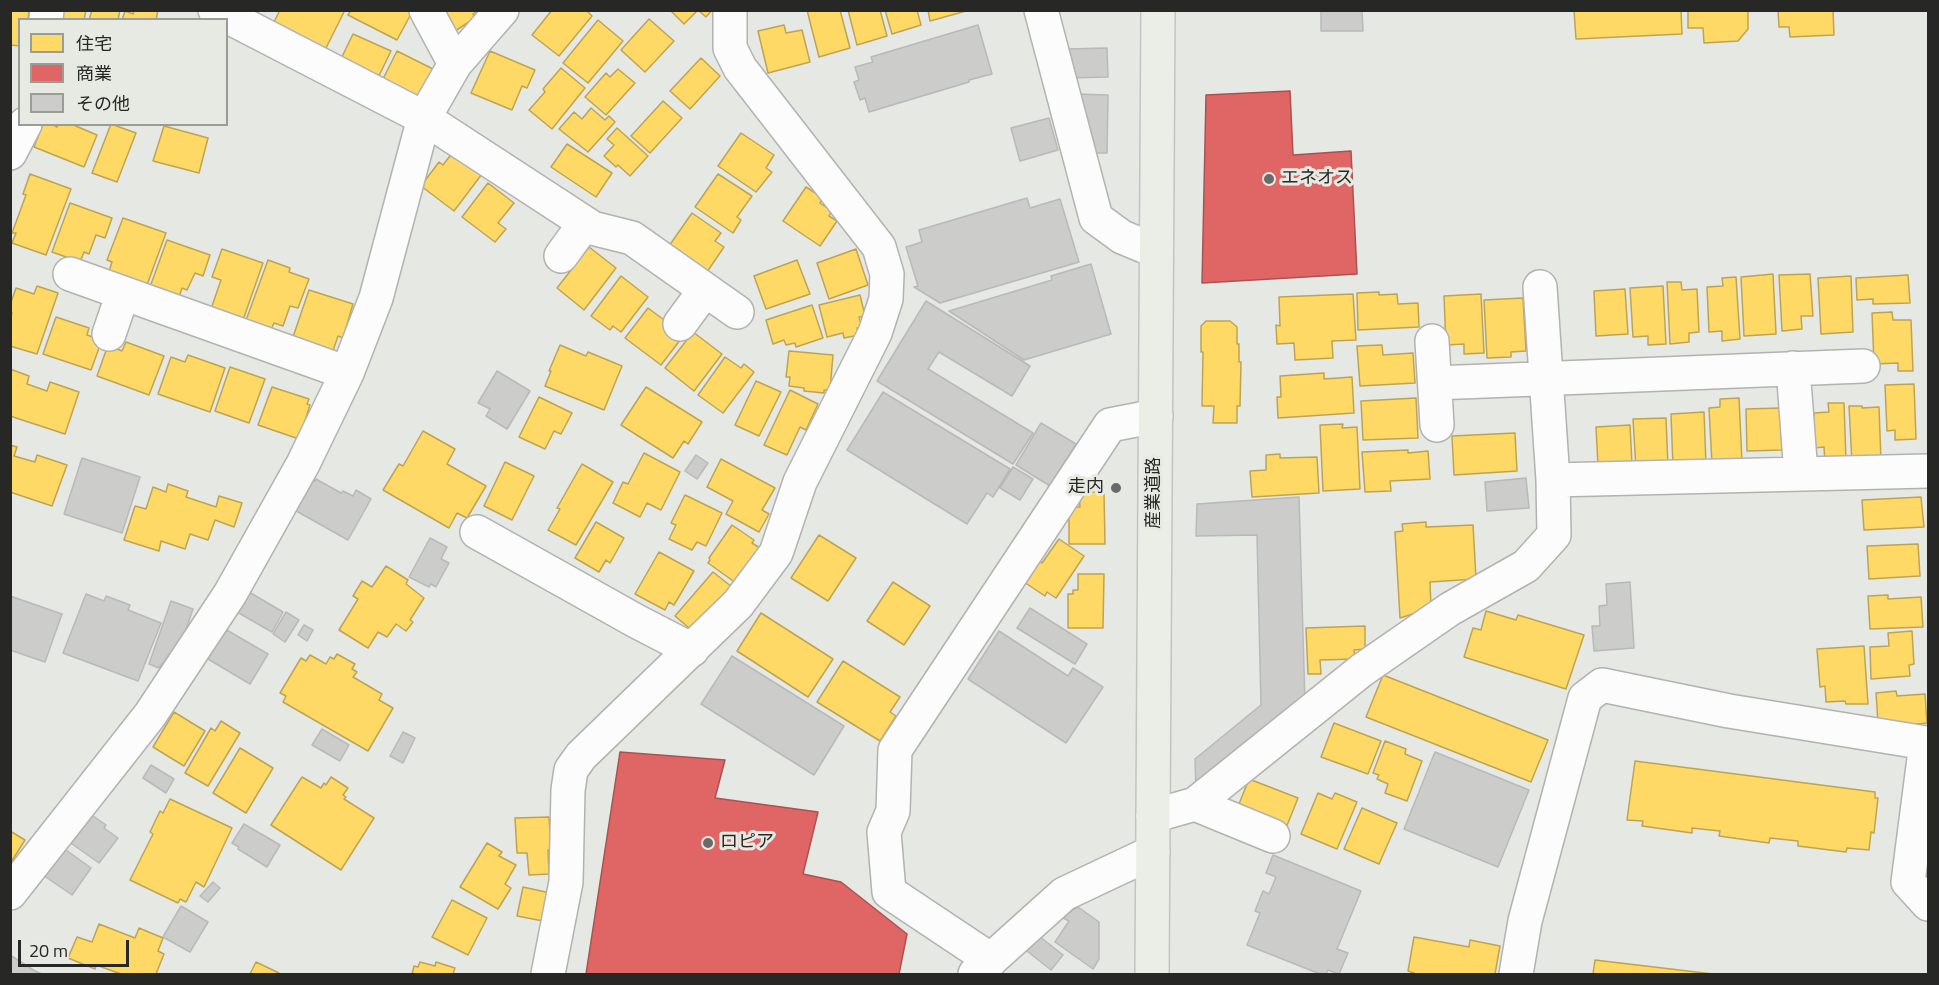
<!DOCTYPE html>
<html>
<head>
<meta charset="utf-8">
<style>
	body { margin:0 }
	#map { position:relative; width:1939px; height:985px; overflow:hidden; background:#e6e8e4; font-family:"Titillium Web","Noto Sans JP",sans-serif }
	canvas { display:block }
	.frame { position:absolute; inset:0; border:12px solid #272825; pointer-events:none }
	.legend { position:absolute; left:18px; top:18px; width:210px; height:108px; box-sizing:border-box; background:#e7eae2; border:2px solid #9a9c96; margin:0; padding:8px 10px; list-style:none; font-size:18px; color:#272825 }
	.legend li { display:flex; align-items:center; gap:12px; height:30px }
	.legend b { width:30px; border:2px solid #9a9c96 }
	.scale { position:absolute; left:18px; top:940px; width:111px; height:27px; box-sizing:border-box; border:3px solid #272825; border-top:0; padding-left:8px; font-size:18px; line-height:21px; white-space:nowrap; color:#272825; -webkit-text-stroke:4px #e7eae2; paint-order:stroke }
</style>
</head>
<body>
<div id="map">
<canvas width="1939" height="985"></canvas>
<div class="frame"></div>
<ul class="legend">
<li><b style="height:16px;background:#ffd966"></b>住宅</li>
<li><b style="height:16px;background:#e06666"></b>商業</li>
<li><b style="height:16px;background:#cccccb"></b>その他</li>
</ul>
<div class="scale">20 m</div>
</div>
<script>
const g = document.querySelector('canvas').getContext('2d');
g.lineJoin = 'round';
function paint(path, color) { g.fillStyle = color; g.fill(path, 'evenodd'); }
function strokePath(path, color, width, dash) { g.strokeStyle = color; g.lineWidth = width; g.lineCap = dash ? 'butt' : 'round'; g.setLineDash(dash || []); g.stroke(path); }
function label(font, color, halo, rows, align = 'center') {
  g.font = font + ' "Titillium Web","Noto Sans JP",sans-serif'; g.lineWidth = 6; g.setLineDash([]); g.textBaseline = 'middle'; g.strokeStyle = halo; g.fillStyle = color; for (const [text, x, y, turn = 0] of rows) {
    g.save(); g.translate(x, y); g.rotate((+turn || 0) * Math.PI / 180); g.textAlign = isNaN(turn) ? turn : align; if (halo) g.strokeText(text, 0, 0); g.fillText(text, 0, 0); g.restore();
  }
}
const homes = new Path2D(`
	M10 10H29L28 20H20V46L10 45Z
	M56 10H86L84 20H59Z
	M92 10H120L118 20H89Z
	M134 10H158L156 20H122L125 11 133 14Z
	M280 10H345L321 58 269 32Z
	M351 10H410L412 12 397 40 348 15Z
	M443 10H478L473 14 475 18 455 31Z
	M552 10H586L592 16 559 56 532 35Z
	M670 10H698L684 24Z
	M698 10H712L706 17Z
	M807 10H840L850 48 819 57Z
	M848 10H880L887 36 857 45Z
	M885 10H917L921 25 892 34Z
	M928 10H966V11L930 21Z
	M1574 10H1681L1682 34 1576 39Z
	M1688 10H1748V29L1738 41 1704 43 1703 28H1688Z
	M1778 10H1833L1834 35 1790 37 1789 27H1779Z
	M649 19 674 41 645 72 621 50Z
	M598 20 623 41 588 83 563 63Z
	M784 25 786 33 802 30 810 62 768 73 758 31Z
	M353 34 391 51 374 86 337 67Z
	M397 51 433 69 417 103 380 85Z
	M490 51 535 70 527 88 522 86 512 110 471 93Z
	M701 58 720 76 690 109 670 91Z
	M561 68 585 88 552 129 529 110 545 92 543 89Z
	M618 69 635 83 606 115 585 97 606 73 610 77Z
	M663 101 682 118 650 153 631 136Z
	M591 108 605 120 609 116 615 122 588 152 559 129 574 112 582 119Z
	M43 124H52L57 127 58 124H71L97 135 84 167 34 147Z
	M111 124 136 133 117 182 92 173Z
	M164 126 208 138 199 173 153 161Z
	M617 128 648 156 630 176 618 165 616 167 604 156 614 145 607 139Z
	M741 133 774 155 766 168 772 172 756 192 718 166Z
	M567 144 612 173 596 197 551 167Z
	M453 152 482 174 454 211 421 186 439 162 443 165Z
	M30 174 71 189 46 255 12 243 16 233H12L26 195 23 194Z
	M718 174 752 196 737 217 741 220 733 233 695 207Z
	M488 183 514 203 498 223 506 229 495 242 462 217Z
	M806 187 823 198 820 203 832 211 829 216 837 221 820 246 783 221Z
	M70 203 112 218 105 238 96 235 89 254 84 252 80 262 52 252Z
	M692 213 721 233 715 241 724 247 707 272 669 246Z
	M123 218 166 233 147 285 109 271 112 262 107 260Z
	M167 240 210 255 203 276 195 273 187 290 182 288 179 297 150 287Z
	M589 247 616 268 584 310 557 288Z
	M222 249 263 263 243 320 211 309 221 280 212 277Z
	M856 249 868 285 829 299 817 263Z
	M268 260 290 268 289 272 309 279 298 308 290 306 283 326 274 323 270 332 245 323Z
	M797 260 810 294 766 309 754 276Z
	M1773 274 1776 334 1744 336 1741 277Z
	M1810 274 1813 316H1801L1802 329 1782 331 1779 275Z
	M1908 275 1910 303 1873 304V299L1857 300 1856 278Z
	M621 276 648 297 621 332 613 326 610 330 591 316Z
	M1851 276 1853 332 1821 334 1818 278Z
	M1736 277 1740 339 1722 341V331L1709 332 1707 287 1723 286 1722 278Z
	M1667 282H1681L1682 290 1697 289 1699 332 1689 333V342L1670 344Z
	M37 286 58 293 37 354 10 346V319L12 313H10V305L16 288 34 294Z
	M1663 286 1666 344 1648 345V336L1633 337 1630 288Z
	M1625 289 1628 334 1596 336 1594 291Z
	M309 290 353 304 343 338 338 336 333 351 293 337Z
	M1379 292V295L1397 294 1398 304 1418 303 1419 327 1358 330 1357 293Z
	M1353 294 1356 340 1332 341 1333 358 1295 360 1294 343 1277 344 1276 325 1280 326 1279 297Z
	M1481 294 1484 353 1464 354V344L1446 345 1444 296Z
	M860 295 865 316 859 317 862 327 857 328 859 335 844 338 843 333 827 337 819 305Z
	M1523 298 1526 351 1511 352V357L1487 358 1484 300Z
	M812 305 823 338 796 347 795 343 786 345 784 340 773 344 766 320Z
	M648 308 684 335 661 365 625 338Z
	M1892 312 1893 320H1911L1913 371H1898V363L1874 364 1872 313Z
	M56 317 89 328 87 335 102 340 91 370 43 354Z
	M1206 321H1230L1237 327V344H1239V362H1241L1240 406H1237V423H1213L1214 406H1202L1203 352H1201V326Z
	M693 332 722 354 694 391 665 368Z
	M126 342 164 356 149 395 97 376 108 345 122 351Z
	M560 345 586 356 588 352 622 366 604 410 545 386 551 371H549Z
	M1382 345 1383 355 1413 353 1415 383 1360 386 1357 346Z
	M789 351 833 355 830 390H824V393L804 391V388L789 386 790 377H786Z
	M188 355 225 368 210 412 158 394 171 357 185 362Z
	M725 357 741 368 744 364 754 372 723 413 698 395Z
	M230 367 265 379 249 423 215 411Z
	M10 369 29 376 27 384 47 391 50 382 79 392 65 434 10 416Z
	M1324 373V379L1352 377 1354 413 1278 418 1277 397H1281L1280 376Z
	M756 381 781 392 759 436 735 425Z
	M1914 384 1916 439 1895 440V430L1887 431 1885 385Z
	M272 387 309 399 307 404 310 405 299 439 258 425Z
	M646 387 702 422 688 444 684 441 673 458 621 425Z
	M790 390 818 404 806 430 800 427 787 455 764 445Z
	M539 397 572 413 561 434 554 431 545 449 519 437Z
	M1416 398 1418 438 1363 440 1361 401Z
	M1739 398 1742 462 1712 464 1709 408 1720 407V399Z
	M1828 403H1844L1846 461 1825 463 1824 447 1813 448 1812 423H1814V413L1829 412Z
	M1849 406H1862V408L1879 407 1881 461 1852 463Z
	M1780 408 1782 450 1747 451 1746 409Z
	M1704 412 1706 465 1673 467 1671 414Z
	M1666 418 1668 467 1636 469 1633 419Z
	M1343 424 1342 428 1357 427 1360 489 1323 491 1320 425Z
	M1630 425 1632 464 1598 465 1596 427Z
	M423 431 455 449 447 464 486 486 467 518 457 513 449 528 383 490 399 464 403 466Z
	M1515 433 1517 471 1454 475 1452 436Z
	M10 445 17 447 14 456 35 462 37 455 67 465 52 506 10 492Z
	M1408 450V453L1428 451 1430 479 1390 481 1391 491 1365 492 1362 452Z
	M644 453 680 472 661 510 647 503 640 517 613 503 623 482 628 484Z
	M1280 454V458L1317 457 1319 493 1252 497 1250 471 1266 470V455Z
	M721 459 775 488 762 510 769 514 759 532 726 514 733 501 707 487Z
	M505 462 534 476 512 520 484 506Z
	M582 464 613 482 576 545 548 530 560 509 557 508Z
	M168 484 188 491 186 497 216 507 219 496 242 503 234 527 215 520 208 540 190 534 185 549 161 541 159 551 124 540 135 506 146 509 153 487 166 492Z
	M1079 492H1104L1105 544H1069V511L1073 512 1074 507H1080Z
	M685 495 722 513 706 546 697 542 692 550 669 539 676 525 671 523Z
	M1921 497 1924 527 1864 530 1862 500Z
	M596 522 624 538 610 563 606 560 599 572 575 558Z
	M1426 522V527L1473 525 1476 579 1430 582 1431 608 1400 618 1395 532 1403 531 1402 524Z
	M732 525 754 540 752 543 760 548 736 583 708 563 710 560 709 558Z
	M819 535 856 558 828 601 791 578Z
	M1059 539 1084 556 1056 598 1047 592 1045 596 1024 582 1038 560 1042 563Z
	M1918 544 1920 576 1869 579 1867 546Z
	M659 552 694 571 674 605 669 602 665 610 635 594Z
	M386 566 408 580 406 584 424 598 410 620 413 622 406 631 396 624 387 637 378 632 368 648 339 630 358 599 353 596 362 581 372 587Z
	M713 572 732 587 695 633 675 616Z
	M1078 574H1104L1103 628H1068V594H1073V590H1078Z
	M893 582 930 606 904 645 867 621Z
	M1888 595V599L1921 597 1923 627 1870 629 1868 596Z
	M1486 611 1516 620 1518 615 1584 635 1566 689 1464 657 1473 628 1481 630Z
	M761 613 833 659 808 697 737 651Z
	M1365 626V649L1354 650 1355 659 1320 660 1321 674H1308L1306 628Z
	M1912 631 1914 664 1909 665 1910 676 1871 679 1870 647 1889 646 1888 633Z
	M1864 646 1868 704H1846L1845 701 1826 702 1825 686 1820 687 1817 649Z
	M337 654 355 664 352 669 357 672 353 677 382 694 379 700 393 708 368 751 283 702 286 696 280 693 301 658 306 661 310 655 326 664 330 657 334 659Z
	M843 661 900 697 890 712 896 716 880 741 817 702Z
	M1383 675 1548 740 1531 782 1366 717Z
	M1896 691 1897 696 1925 694 1927 723 1907 725V723H1894V721L1878 722 1876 693Z
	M174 712 205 731 184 766 153 747Z
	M221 721 240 733 208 786 185 773 211 728 215 731Z
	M1334 723 1381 741 1368 774 1321 757Z
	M1385 741 1406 749 1405 754 1422 761 1407 801 1385 793 1388 784 1377 779 1379 775 1373 773Z
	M240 748 273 768 246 813 213 793Z
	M1635 761 1875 792V798H1878L1874 833 1871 832 1869 850 1847 848 1846 852 1798 846V841L1770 838 1769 843 1719 836 1720 831 1692 828V833L1642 826 1643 821 1627 820Z
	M302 777 321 788 324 783 326 785 331 777 348 788 343 795 346 797 344 799 374 818 341 870 271 825Z
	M1249 779 1298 798 1286 828 1237 809Z
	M1318 793 1332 799 1335 793 1357 802 1337 849 1301 834Z
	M170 799 232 828 204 887 196 882 186 902 180 899 178 903 130 880 153 834 150 832 160 811 163 813Z
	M1362 808 1397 823 1379 864 1344 849Z
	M549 817 551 851 548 850 549 874 529 875 527 853H517L515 818Z
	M10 831 25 840 10 864Z
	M487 843 502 852 499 856 516 865 505 884 511 888 498 909 460 887Z
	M523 887 550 893 543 921 517 916Z
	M452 900 487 918 468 955 432 937Z
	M99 924 135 938 139 928 163 938 158 951 164 954 156 974H121L96 965 95 969 68 958 77 937 92 942Z
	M1414 937 1469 947 1470 940 1500 946 1495 974H1413L1414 973 1408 971Z
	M1595 960 1713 974H1593Z
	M256 962 279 973 278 974H250Z
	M420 962 435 966 436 962 455 968 453 974H412L414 966 418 967Z`);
paint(homes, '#ffd966');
strokePath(homes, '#bea452', 1.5);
const shops = new Path2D(`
	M1290 91 1293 155 1351 151 1357 274 1202 283 1206 95Z
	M620 752 725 760 715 798 818 812 803 874 841 882 907 934 899 974H586Z`);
paint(shops, '#e06666');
strokePath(shops, '#a85352', 1.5);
const building = new Path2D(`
	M1321 10H1362L1363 31H1321Z
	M978 25 992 74 969 80V82L869 112 865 98 860 100 854 82 859 80 855 67 873 62 871 57Z
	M1107 48 1108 77 1066 78 1065 49Z
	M1076 94 1108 95 1107 153H1089Z
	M1049 118 1058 150 1020 161 1011 128Z
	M1027 198 1030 208 1060 199 1079 262 940 303 914 287 918 286 906 247 922 242 919 230Z
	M1091 264 1111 334 1024 360 949 311 1052 280 1051 276Z
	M926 301 1030 366 1012 396 939 352 928 369 1033 433 1013 464 877 381Z
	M497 371 530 391 507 429 486 416 490 409 478 403Z
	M883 392 1010 469 993 497 987 493 967 524 847 450Z
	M1041 423 1076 444 1050 486 1016 465Z
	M696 455 708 463 697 479 685 471Z
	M82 458 140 477 122 533 64 514Z
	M1013 467 1033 479 1020 500 1000 488Z
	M306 476 315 481 316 479 341 493 343 491 353 496 356 490 371 499 348 540 291 508Z
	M1526 478 1529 508 1487 511 1485 482Z
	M1299 497 1305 703 1196 794 1195 759 1261 705 1257 535 1196 536 1197 504Z
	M430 538 447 547 441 559 449 563 436 587 431 584 429 587 409 577Z
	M1630 582 1634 648 1594 651 1592 626H1600L1599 606 1607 605 1606 584Z
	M249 592 283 612 272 632 237 612Z
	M86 594 104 601 106 596 130 605 128 610 161 623 138 681 63 653Z
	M10 596 62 614 45 662 10 650Z
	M171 601 193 609 184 635 159 668 149 664Z
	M1030 608 1087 644 1075 664 1017 628Z
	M286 612 299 620 285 642 273 634Z
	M304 625 313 630 307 641 298 635Z
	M225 629 268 654 250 684 208 659Z
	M999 631 1068 676 1073 668 1103 687 1066 743 968 679Z
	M732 656 844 726 814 775 701 704Z
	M322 729 349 745 340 761 312 745Z
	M403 732 415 738 403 763 390 756Z
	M1435 752 1529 790 1498 867 1404 829Z
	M151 765 174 779 166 793 143 778Z
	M86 811 106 825 104 828 118 838 99 863 65 839Z
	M244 824 280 845 267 867 238 849 239 847 232 843Z
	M62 847 91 868 72 895 43 875Z
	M1273 855 1361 891 1337 949 1348 953 1339 974 1328 970 1326 974H1320L1247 945 1260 913 1255 911 1263 891 1269 894 1276 877 1266 873Z
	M213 882 220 888 208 902 200 896Z
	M181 906 208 922 190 952 163 937Z
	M1078 907 1099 922V959L1093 969 1055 942 1069 921 1063 918 1067 913Z
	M1039 936 1063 955 1051 970 1027 951Z
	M10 955 35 971 42 974H10Z`);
paint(building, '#cccccb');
strokePath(building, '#b9b9b8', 1.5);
const minor = new Path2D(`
	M215 10 424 118 585 223 592 228 632 238 737 312
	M426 10 455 64
	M1041 10 1096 218 1122 237 1156 251
	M46 20 47 10
	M10 153 25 124
	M561 256 585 223
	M70 274 347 373
	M680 324 705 290
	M109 334 123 293
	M1432 341 1437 425
	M1793 368 1801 474
	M1435 383 1863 366
	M1553 480 1928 471
	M477 532 636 621 692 650
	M1195 804 1273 836
	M1153 816 1195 804 1362 670 1450 609 1526 566 1554 535 1553 480 1540 287
	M10 893 150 715 230 594 303 464 347 373 376 298 424 118 455 64 502 10
	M991 960 889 892 884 832 893 811 895 750 1110 425 1156 416
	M548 974 566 882 568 790 571 770 581 756 738 604 776 553 800 482 875 333 886 299 887 274 879 247 740 68 730 48V10
	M975 974 1064 894 1153 852
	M1516 974 1525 921 1585 698 1602 685 1729 711 1926 743 1908 882 1928 904`);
const major = new Path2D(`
	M1152 974 1158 10`);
strokePath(minor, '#b2b3b0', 36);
strokePath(major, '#c3c4c2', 36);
strokePath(minor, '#fbfcfb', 33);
strokePath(major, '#ebede7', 33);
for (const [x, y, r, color] of [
	[1269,179,6,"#6a6b68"],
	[1116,488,6,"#6a6b68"],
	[708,843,6,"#6a6b68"]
]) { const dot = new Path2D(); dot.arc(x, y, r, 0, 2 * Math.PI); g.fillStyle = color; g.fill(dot); strokePath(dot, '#e7eae2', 2); }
label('18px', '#272825', '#e7eae2', [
	["エネオス",1281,179],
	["走内",1104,488,"right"],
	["ロピア",720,843]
], 'left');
label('18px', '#272825', '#e7eae2', [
	["産業道路",1155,493,-90]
]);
</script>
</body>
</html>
